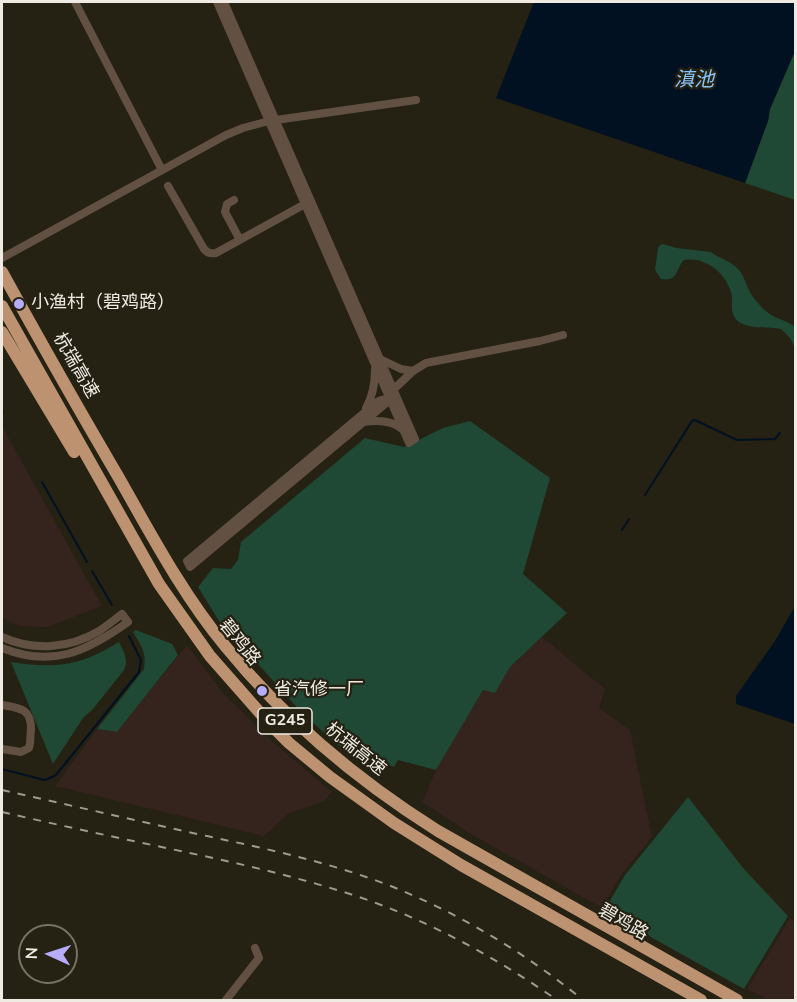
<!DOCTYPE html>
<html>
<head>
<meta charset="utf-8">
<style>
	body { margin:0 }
	#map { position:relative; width:797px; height:1002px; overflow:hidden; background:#252113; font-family:"Nunito Sans",sans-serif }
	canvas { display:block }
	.frame { position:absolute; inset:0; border:3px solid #efebe2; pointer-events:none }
	.north { position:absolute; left:18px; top:924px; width:60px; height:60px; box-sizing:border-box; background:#252113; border:2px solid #767266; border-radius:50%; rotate:273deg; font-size:16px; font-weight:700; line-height:24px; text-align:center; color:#efebe2 }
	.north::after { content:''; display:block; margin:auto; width:21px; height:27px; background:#b6acf8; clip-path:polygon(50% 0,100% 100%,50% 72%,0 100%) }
</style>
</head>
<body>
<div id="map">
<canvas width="797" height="1002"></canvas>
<div class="frame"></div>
<div class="north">N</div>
</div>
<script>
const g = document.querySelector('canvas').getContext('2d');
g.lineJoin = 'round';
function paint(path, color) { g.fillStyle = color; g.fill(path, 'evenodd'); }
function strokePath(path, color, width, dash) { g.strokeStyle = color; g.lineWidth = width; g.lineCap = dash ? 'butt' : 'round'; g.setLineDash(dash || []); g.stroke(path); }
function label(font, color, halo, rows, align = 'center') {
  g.font = font + ' "Nunito Sans","Noto Sans SC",sans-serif'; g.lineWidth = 4.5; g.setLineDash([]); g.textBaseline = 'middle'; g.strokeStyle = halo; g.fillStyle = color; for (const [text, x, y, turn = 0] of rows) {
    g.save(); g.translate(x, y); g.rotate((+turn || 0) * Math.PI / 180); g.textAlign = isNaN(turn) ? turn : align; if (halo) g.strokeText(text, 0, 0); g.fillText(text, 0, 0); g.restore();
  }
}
paint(new Path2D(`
	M2 426 102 606 48 627 20 626 2 618Z
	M542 637 605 689 599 708 630 730 652 837 621 875 602 908 469 833 422 802 436 770 483 690 495 692 510 667Z
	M187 645 223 693 272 741 332 792 324 801 288 814 264 836 55 786 97 729 117 732Z
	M790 918 795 923V1000H768L747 989Z`), '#35231d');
paint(new Path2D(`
	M795 51V200L745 183 768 121 770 109Z
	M663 244 677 248 711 252C719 259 730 260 738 269 744 275 745 283 749 290 753 298 760 306 767 312 775 319 787 320 795 327V348L790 338 781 329C768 326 751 330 739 322 728 314 734 302 731 292 724 271 705 257 684 260 675 269 679 282 661 279L655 270 658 248 660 245Z
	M470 421 550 478 523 574 567 613 510 667 495 693 483 690 436 770 398 760 394 767 338 745 303 714 219 621 198 587 213 568 231 569 238 560 241 542 365 438 404 447 443 428Z
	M136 630 172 644 178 655 117 732 97 729 144 669C147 652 141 646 133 632Z
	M119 642C124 652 129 659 124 670L93 709 83 718 53 764 11 662C56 669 80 666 119 642Z
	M688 797 743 868 788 916 744 989 604 911 625 875Z`), '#1f4934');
paint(new Path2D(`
	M534 2H795V51L770 109 768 121 745 183 496 98Z
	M795 606 796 724H795L736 704V696L775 641Z`), '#011121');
strokePath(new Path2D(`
	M2 410 3 412
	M42 482 87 562
	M645 495 692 421 695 420 737 440 775 439 780 433
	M622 530 629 519
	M92 571 112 605
	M2 769 44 780 50 778 56 775 139 672 141 660 129 636`), '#011121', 2);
strokePath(new Path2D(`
	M75 2 162 170
	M217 2 409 443 415 439 224 2
	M168 186 204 249C207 253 211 254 216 253L305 204
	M234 200 227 204 225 212 240 240
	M2 258 226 135 243 128 269 121 416 100
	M380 359 401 369 413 371
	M393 390 413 371 426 363 540 341 563 335
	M391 396 390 400 190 567 187 561 377 402C382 399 387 398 392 401
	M366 408C373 396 375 382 375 369
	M363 422C376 420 392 420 402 429
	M2 637C33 651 69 649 99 631 107 626 114 620 122 614L128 622C86 652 52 668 2 648
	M2 705C19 708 31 708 31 729 30 736 31 742 29 748L21 752 2 749
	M226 1000 259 958 255 948`), '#625143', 8);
strokePath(new Path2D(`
	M2 272C40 341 79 410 119 478 152 536 183 595 226 647 287 722 357 780 438 831L737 1000
	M2 306 159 584 210 656 268 722 289 743 330 777 394 823 461 865 701 1000
	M2 332 74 452`), '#bd9271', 12);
strokePath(new Path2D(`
	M2 790C68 805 135 820 202 835 263 848 324 861 383 883 455 911 523 951 583 1000
	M2 812C58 825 114 837 171 849 233 862 295 876 356 896 428 920 495 957 557 1000`), '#9e9a8f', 2, [8, 8]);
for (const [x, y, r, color] of [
	[19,304,6,"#b6acf8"],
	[262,691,6,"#b6acf8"]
]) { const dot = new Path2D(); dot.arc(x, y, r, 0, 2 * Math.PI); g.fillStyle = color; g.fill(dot); strokePath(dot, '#252113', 2); }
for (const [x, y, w] of [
	[285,721,54]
]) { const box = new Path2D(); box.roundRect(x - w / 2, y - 13, w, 26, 4.5); g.fillStyle = '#252113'; g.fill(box); strokePath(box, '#efebe2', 1.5); }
label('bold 16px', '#efebe2', null, [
	["G245",285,721]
]);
label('18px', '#efebe2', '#252113', [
	["小渔村（碧鸡路）",31,304],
	["省汽修一厂",274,691]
], 'left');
label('18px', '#efebe2', '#252113', [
	["杭瑞高速",75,366,60],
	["碧鸡路",239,643,51],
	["杭瑞高速",355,750,39],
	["碧鸡路",623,923,30]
]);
label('italic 20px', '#87c5fa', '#252113', [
	["滇池",694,81]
]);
</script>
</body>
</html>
